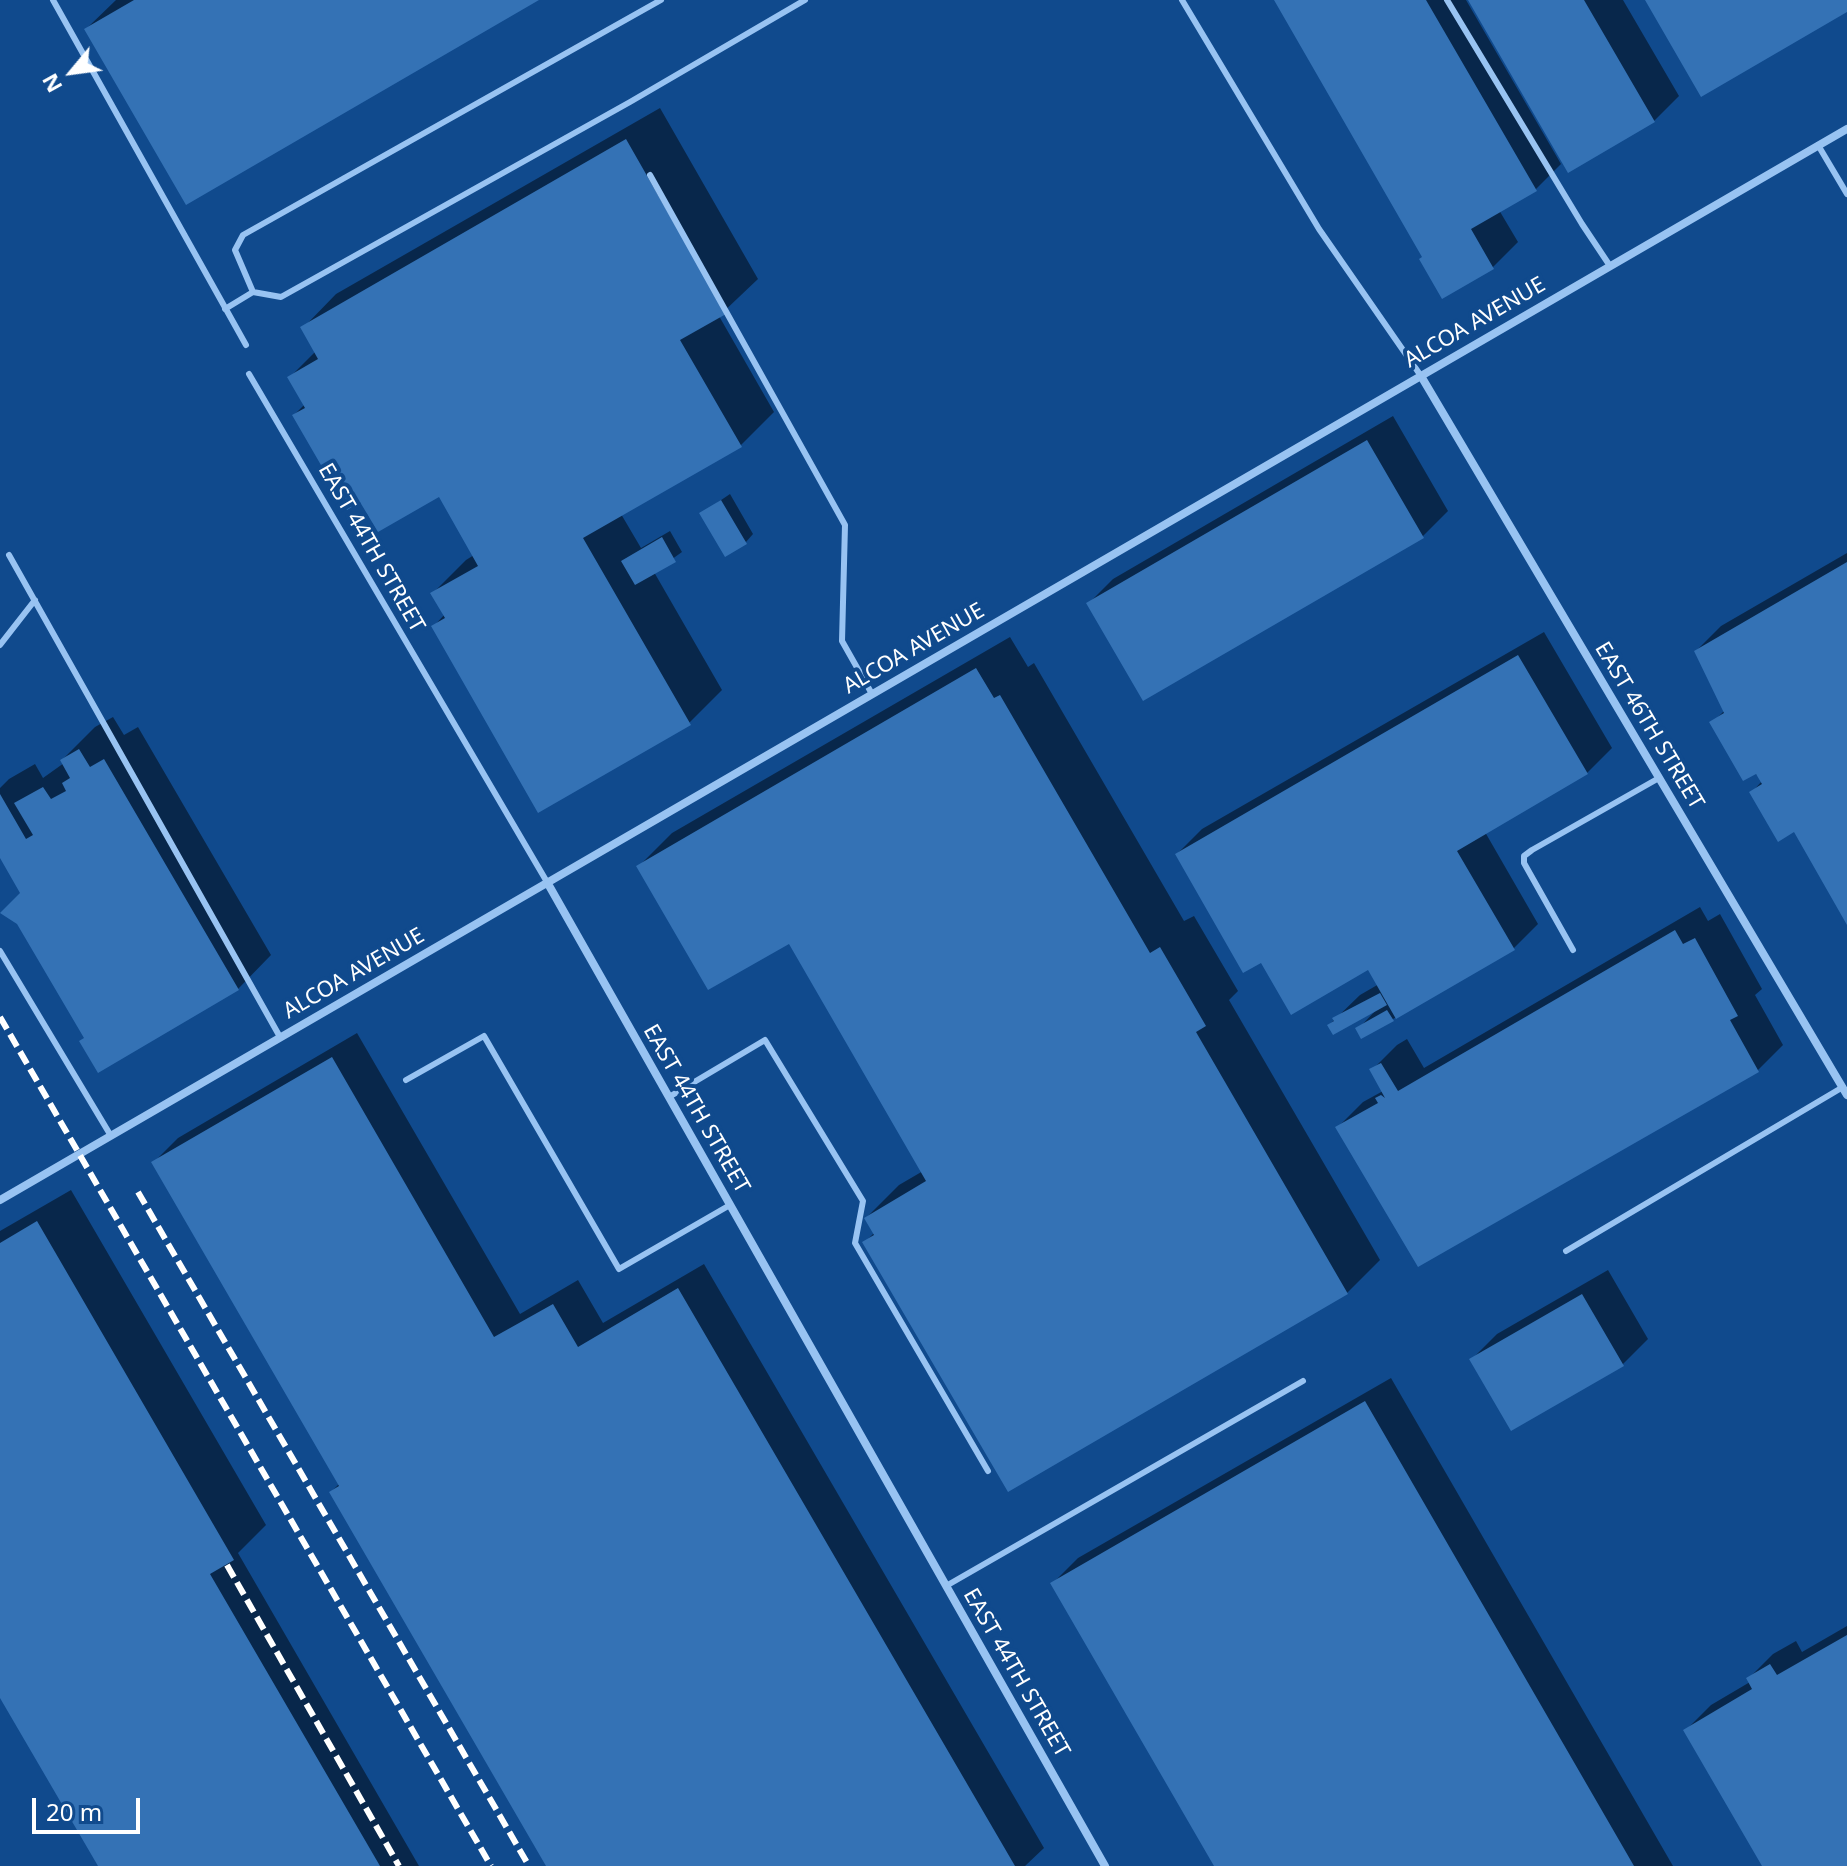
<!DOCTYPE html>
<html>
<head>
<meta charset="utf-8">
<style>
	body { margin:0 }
	#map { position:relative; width:1847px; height:1866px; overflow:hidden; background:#104a8d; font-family:"Noto Sans",sans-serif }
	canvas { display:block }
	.north { position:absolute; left:32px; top:32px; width:80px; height:80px; -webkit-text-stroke:6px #104a8d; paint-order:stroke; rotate:241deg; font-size:22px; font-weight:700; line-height:32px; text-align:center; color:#fff }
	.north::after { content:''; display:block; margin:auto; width:28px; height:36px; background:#fff; clip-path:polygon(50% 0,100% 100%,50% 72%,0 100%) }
	.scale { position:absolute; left:32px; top:1798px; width:108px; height:36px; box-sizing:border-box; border:4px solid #fff; border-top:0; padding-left:10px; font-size:24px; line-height:28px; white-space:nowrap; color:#fff; -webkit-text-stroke:6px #104a8d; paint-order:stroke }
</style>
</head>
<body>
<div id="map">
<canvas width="1847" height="1866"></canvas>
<div class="north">N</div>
<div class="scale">20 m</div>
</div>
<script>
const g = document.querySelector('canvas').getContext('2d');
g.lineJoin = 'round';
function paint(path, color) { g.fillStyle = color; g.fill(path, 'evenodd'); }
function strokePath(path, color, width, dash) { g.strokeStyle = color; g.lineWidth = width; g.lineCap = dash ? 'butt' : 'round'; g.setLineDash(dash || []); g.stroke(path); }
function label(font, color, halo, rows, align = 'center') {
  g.font = font + ' "Noto Sans",sans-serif'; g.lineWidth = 8; g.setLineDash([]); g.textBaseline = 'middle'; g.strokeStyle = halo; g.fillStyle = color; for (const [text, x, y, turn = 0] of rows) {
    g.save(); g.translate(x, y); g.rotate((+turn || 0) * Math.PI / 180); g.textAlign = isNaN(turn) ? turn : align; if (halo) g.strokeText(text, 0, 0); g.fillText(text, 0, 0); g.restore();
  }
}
paint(new Path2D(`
	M116 0H535L86 29Z
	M1276 0H1466L1561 164 1536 189 1499 210 1518 242 1493 267 1443 296 1424 256Z
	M1472 0H1623L1679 96 1654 121Z
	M660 108 758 279 719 316 774 412 741 445 621 514 641 548 670 531 682 552 654 572 722 690 689 723 433 627 445 614 433 593 466 560 474 555 439 495 361 499 294 415 305 404 290 377 316 351 303 328 336 294Z
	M1393 416 1448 511 1423 536 1088 604 1113 579Z
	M730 494 753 534 746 542 702 513Z
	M1847 553V921L1794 830 1752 792 1762 781 1712 723 1725 710 1696 651 1721 626Z
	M1544 632 1612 748 1587 773 1485 832 1538 924 1513 949 1393 1019 1358 1029 1376 1010 1329 1025 1360 995 1379 984 1369 968 1262 960 1177 854 1202 829Z
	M1010 637 1028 667 1034 663 1184 921 1194 916 1238 991 1229 1000 1380 1260 1347 1293 865 1242 875 1232 866 1218 899 1185 923 1171 789 941 639 866 672 833Z
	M113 717 124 735 138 727 271 955 238 989 86 1037 22 893 0 854V788L9 779 35 764 43 778 64 763 62 760 95 727Z
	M1700 907 1708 921 1720 914 1762 989 1755 995 1783 1045 1758 1070 1418 1264 1338 1127 1363 1102 1383 1091 1372 1070 1397 1045 1407 1039 1424 1068Z
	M357 1033 520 1314 578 1280 603 1323 704 1264 1044 1848 1025 1866H548L331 1492 340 1483 153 1163 178 1138Z
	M71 1190 266 1525 238 1553 419 1866H100L0 1691V1231Z
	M1608 1270 1648 1339 1623 1364 1472 1359 1497 1334Z
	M1391 1378 1673 1866H1217L1053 1583 1078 1558Z
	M1847 1626V1866H1764L1686 1730 1711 1705 1750 1682 1748 1679 1773 1654 1796 1641 1802 1652Z`), '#0007');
paint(new Path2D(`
	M134 0H539L186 205 84 29Z
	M1274 0H1426L1537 191 1471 229 1494 269 1442 299 1419 259 1422 257Z
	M1468 0H1584L1655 122 1568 173Z
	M1645 0H1847V12L1701 97Z
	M626 139 726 314 680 340 742 447 583 538 691 725 538 813 431 626 445 618 430 593 478 566 439 497 378 532 360 502 347 510 292 415 305 408 287 377 318 359 300 327Z
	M1367 440 1424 538 1143 701 1086 603Z
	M721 500 747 544 725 557 699 513Z
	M662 537 676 562 635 585 621 561Z
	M1847 562V925L1794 832 1778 842 1749 792 1762 784 1756 774 1743 781 1709 722 1724 713 1694 651Z
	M1518 655 1588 774 1457 851 1515 950 1396 1019 1368 970 1291 1015 1261 963 1243 973 1175 854Z
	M976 668 994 698 1000 695 1150 953 1160 947 1206 1026 1196 1032 1348 1294 1008 1492 862 1242 874 1235 864 1218 926 1181 789 944 708 990 636 866Z
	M79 749 90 767 104 759 239 990 98 1073 79 1041 84 1038 17 924 0 913 20 893 0 858V794L26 839 33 835 14 803 43 787 51 799 66 791 62 783 70 778 60 760Z
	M1675 930 1683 944 1695 938 1738 1016 1730 1020 1759 1072 1418 1267 1335 1127 1378 1103 1375 1098 1381 1095 1385 1098 1369 1069 1381 1063 1398 1091Z
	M1380 993 1387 1005 1333 1035 1327 1025 1334 1021 1332 1018Z
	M1387 1010 1394 1021 1361 1039 1355 1028Z
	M332 1057 494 1337 553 1304 578 1347 678 1288 1015 1866H546L329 1492 339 1486 151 1162Z
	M37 1221 234 1560 210 1574 380 1866H98L0 1698V1243Z
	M1582 1294 1624 1366 1511 1431 1469 1359Z
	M1365 1401 1634 1866H1214L1050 1583Z
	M1847 1635V1866H1762L1683 1730 1752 1689 1746 1678 1770 1664 1777 1675Z`), '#3472b5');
strokePath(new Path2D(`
	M53 0 246 345
	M661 0 243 235 235 250 253 292 281 297 630 102 805 0
	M1182 0 1319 229 1421 376
	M1447 0 1582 224 1610 266
	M1818 145 1847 194
	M650 175 845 525 842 641 872 694
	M225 309 253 292
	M249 374 547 882
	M9 555 280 1037
	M0 645 35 600
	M1573 950 1524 863V856L1532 850 1659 778
	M0 951 111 1136
	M406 1080 484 1036 619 1269 730 1205
	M669 1097 765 1040 863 1201 855 1243 988 1471
	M1566 1251 1843 1087
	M946 1586 1303 1381`), '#98c3f2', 6);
strokePath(new Path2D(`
	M1421 376 1847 1095
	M547 882 1105 1866
	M0 1200 1847 129`), '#98c3f2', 8);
strokePath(new Path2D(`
	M0 1017 491 1866
	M138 1192 529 1866
	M227 1565 399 1866`), '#fff', 6, [14, 6]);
label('22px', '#fff', '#104a8d', [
	["ALCOA AVENUE",1475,323,-30],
	["EAST 44TH STREET",371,548,60],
	["ALCOA AVENUE",914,649,-30],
	["EAST 46TH STREET",1649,726,59],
	["ALCOA AVENUE",354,974,-30],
	["EAST 44TH STREET",696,1109,60],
	["EAST 44TH STREET",1016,1673,60]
]);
</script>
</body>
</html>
